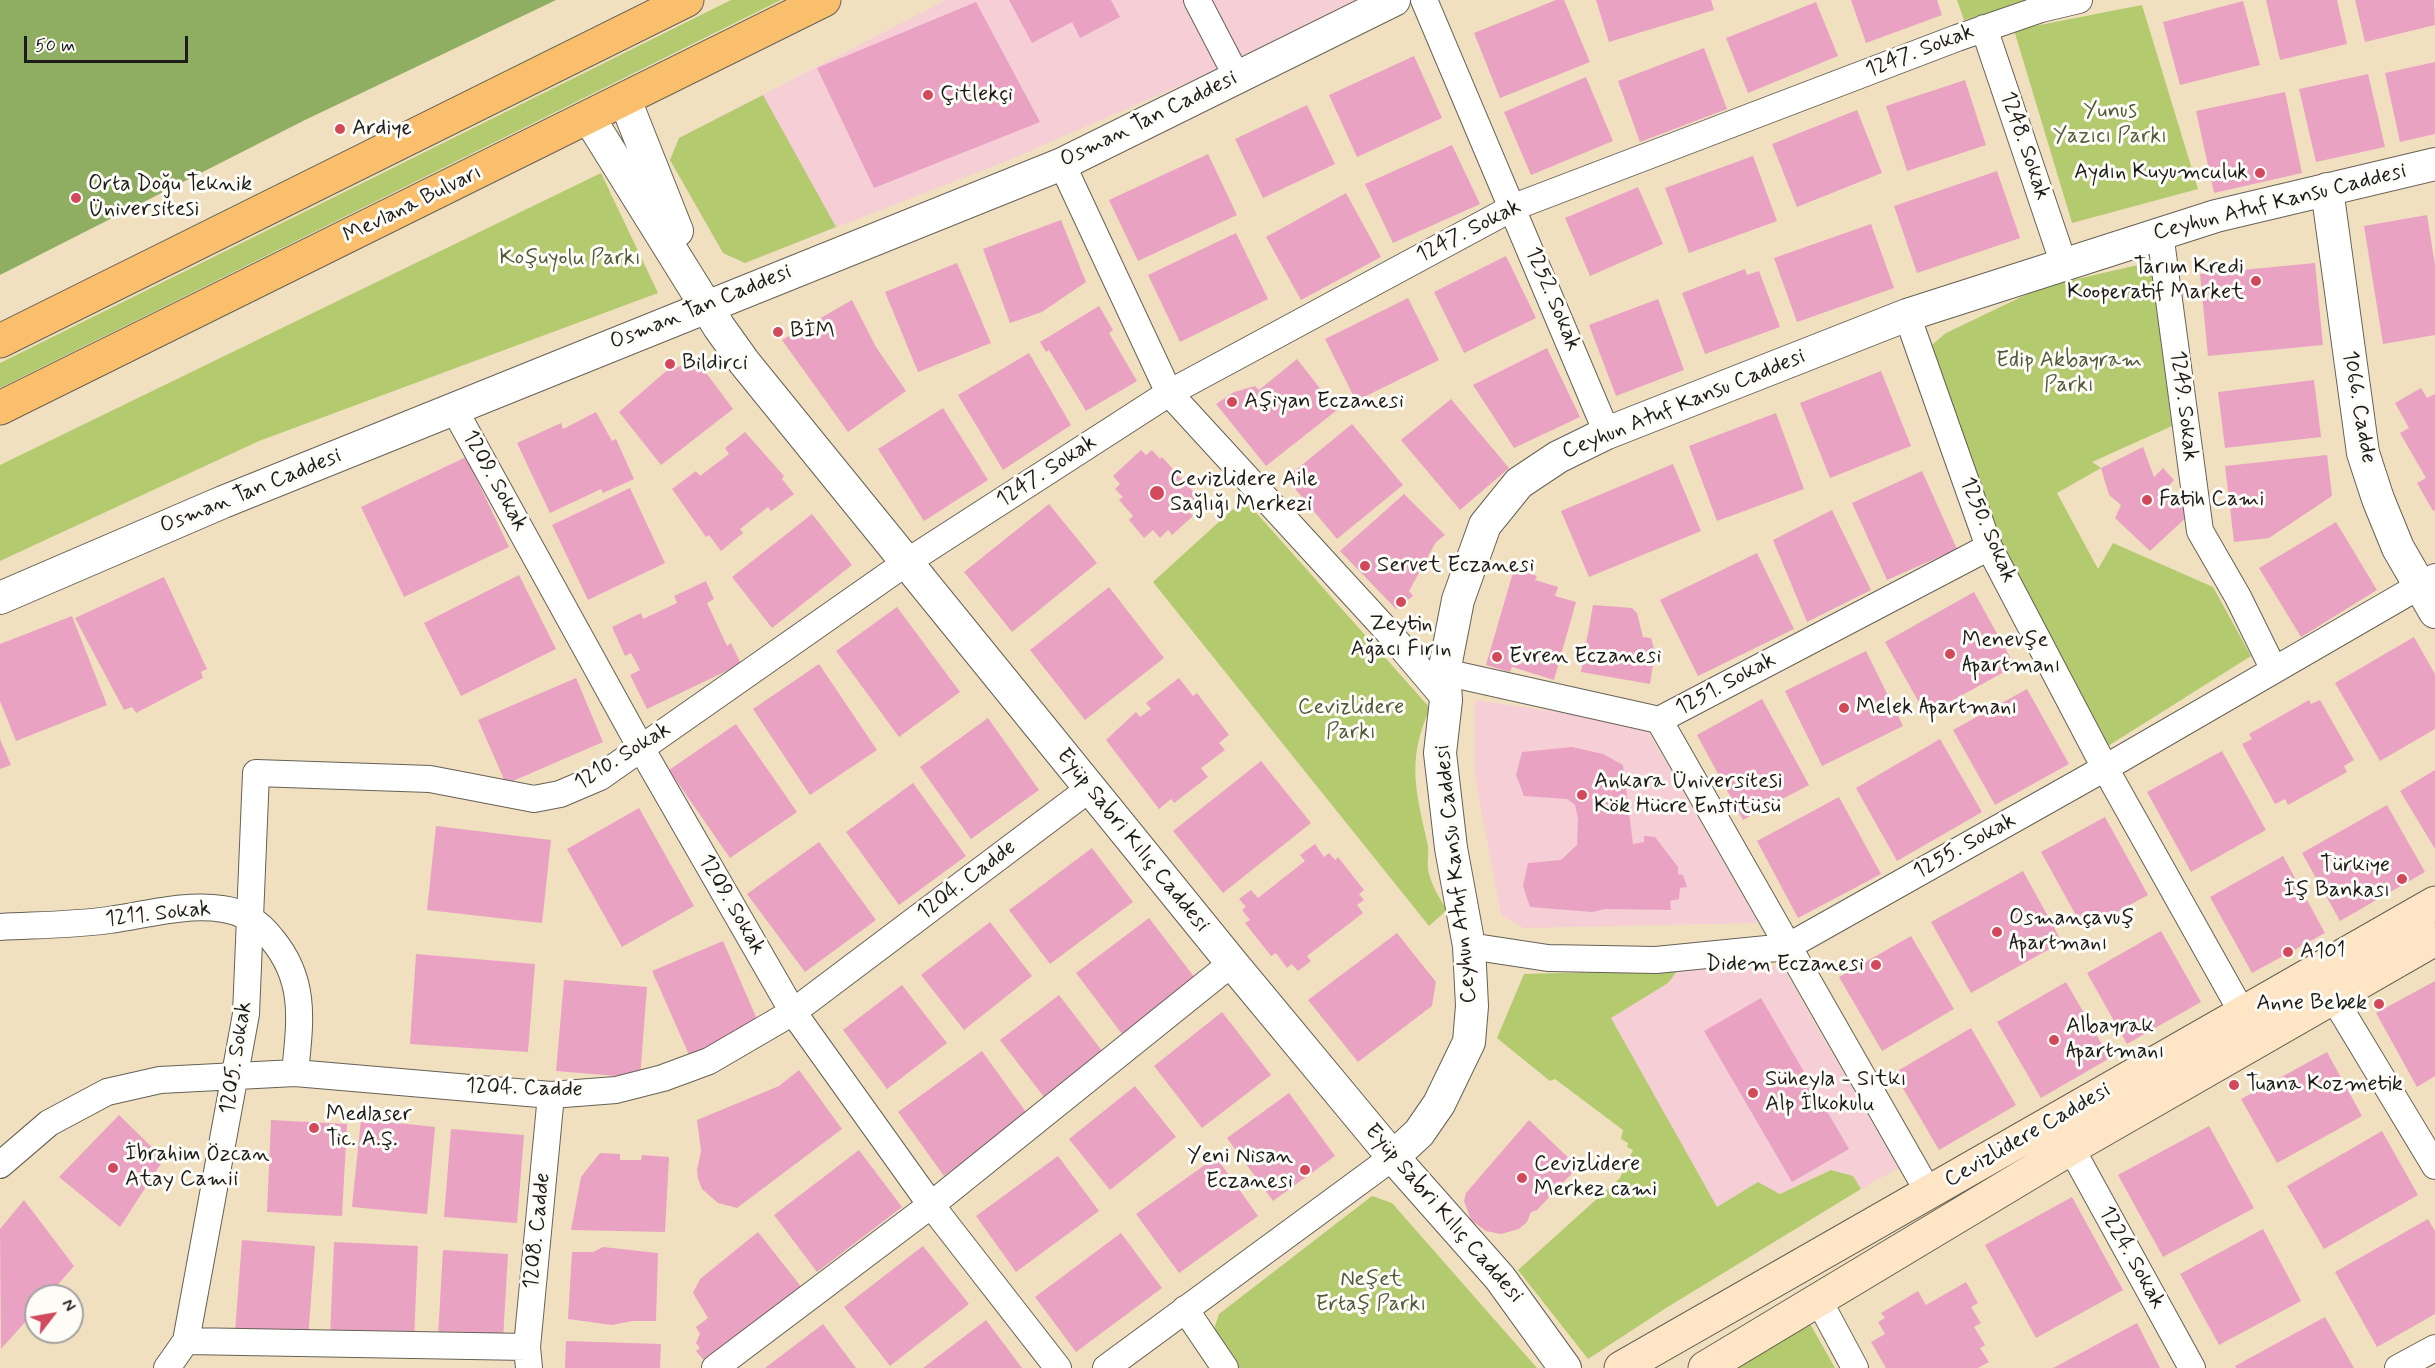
<!DOCTYPE html>
<html>
<head>
<meta charset="utf-8">
<style>
	body { margin:0 }
	#map { position:relative; width:2435px; height:1368px; overflow:hidden; background:#f0e0c0; font-family:Mynerve,sans-serif }
	canvas { display:block }
	.north { position:absolute; left:24px; top:1284px; width:60px; height:60px; box-sizing:border-box; background:#fdfcf7; border:2px solid #a3a29f; border-radius:50%; rotate:59deg; font-size:16px; font-weight:700; line-height:24px; text-align:center; color:#1c1c1c }
	.north::after { content:''; display:block; margin:auto; width:21px; height:27px; background:#d1495b; clip-path:polygon(50% 0,100% 100%,50% 72%,0 100%) }
	.scale { position:absolute; left:24px; top:36px; width:164px; height:27px; box-sizing:border-box; border:3px solid #1c1c1c; border-top:0; padding-left:8px; font-size:18px; line-height:21px; white-space:nowrap; color:#1c1c1c; -webkit-text-stroke:4px #fdfcf7; paint-order:stroke }
</style>
</head>
<body>
<div id="map">
<canvas width="2435" height="1368"></canvas>
<div class="north">N</div>
<div class="scale">50 m</div>
</div>
<script>
const g = document.querySelector('canvas').getContext('2d');
g.lineJoin = 'round';
function paint(path, color) { g.fillStyle = color; g.fill(path, 'evenodd'); }
function strokePath(path, color, width, dash) { g.strokeStyle = color; g.lineWidth = width; g.lineCap = dash ? 'butt' : 'round'; g.setLineDash(dash || []); g.stroke(path); }
function label(font, color, halo, rows, align = 'center') {
  g.font = font + ' Mynerve,sans-serif'; g.lineWidth = 6; g.setLineDash([]); g.textBaseline = 'middle'; g.strokeStyle = halo; g.fillStyle = color; for (const [text, x, y, turn = 0] of rows) {
    g.save(); g.translate(x, y); g.rotate((+turn || 0) * Math.PI / 180); g.textAlign = isNaN(turn) ? turn : align; if (halo) g.strokeText(text, 0, 0); g.fillText(text, 0, 0); g.restore();
  }
}
paint(new Path2D(`
	M946 0H1377L1009 160 745 263 723 253 670 160 679 138Z
	M1475 700 1628 722 1648 731 1758 923 1524 928 1501 915 1474 772Z
	M1782 966 1898 1168 1861 1189 1853 1176 1831 1170 1780 1194 1758 1182 1717 1207 1608 1019 1668 983 1678 970Z`), '#f6cfd6');
paint(new Path2D(`
	M731 0H781L0 388V363Z
	M1957 0H2036L1964 20Z
	M2142 5 2198 189 2072 223 2014 30Z
	M763 95 836 227 745 263 723 253 670 160 679 138Z
	M601 173 658 293 259 441 0 561V465Z
	M2151 262 2172 426 2092 462 2101 468 2057 493 2098 569 2113 543 2213 587 2251 656 2108 746 1998 549 1927 349 1946 333 2042 287Z
	M1244 499 1430 708C1406 761 1416 792 1428 846 1429 854 1427 861 1428 869 1430 883 1440 899 1447 910L1429 926 1153 582Z
	M1678 970 1668 983 1611 1018 1717 1207 1758 1182 1780 1194 1831 1170 1853 1176 1861 1189 1666 1308 1588 1359 1518 1270 1620 1178 1633 1150 1627 1147 1628 1143 1621 1139 1623 1130 1555 1079 1550 1081 1497 1038 1524 974Z
	M1372 1196 1392 1203 1537 1368H1238L1213 1332 1219 1314Z
	M1809 1322 1835 1368H1733Z`), '#b4ca6e');
paint(new Path2D(`
	M0 0H556L303 121 0 275Z`), '#8fae61');
paint(new Path2D(`
	M1009 0H1111L1120 17 1080 38 1072 22 1032 43Z
	M1556 0H1564L1590 62 1500 98 1474 33Z
	M1596 0H1711L1714 10 1609 42Z
	M1851 0H1937L1942 15 1866 43Z
	M2266 0H2337L2347 44 2280 60Z
	M2355 0H2434L2435 25 2365 42Z
	M2243 1 2260 65 2180 85 2163 22Z
	M976 2 1040 122 874 188 817 68Z
	M1816 2 1838 56 1748 93 1726 38Z
	M1704 48 1727 109 1640 142 1618 81Z
	M1414 56 1442 118 1357 157 1329 95Z
	M2435 62V134L2400 142 2385 73Z
	M2368 74 2385 147 2316 162 2299 89Z
	M1586 77 1613 141 1531 175 1504 112Z
	M1965 80 1986 145 1907 171 1886 106Z
	M2285 92 2302 173 2214 193 2196 111Z
	M1307 105 1335 164 1263 198 1235 139Z
	M1857 110 1882 173 1797 207 1772 144Z
	M1452 145 1480 204 1393 243 1365 184Z
	M1208 154 1237 215 1138 261 1109 200Z
	M1753 156 1777 221 1689 253 1665 188Z
	M1997 171 2020 238 1917 273 1894 206Z
	M1638 187 1663 244 1590 276 1565 218Z
	M1346 193 1381 257 1301 300 1266 237Z
	M2427 215 2435 265V335L2383 344 2364 226Z
	M1061 220 1086 282 1042 312 1010 323 983 249Z
	M1871 224 1894 288 1797 322 1774 258Z
	M1236 233 1268 299 1180 342 1148 275Z
	M1506 256 1536 318 1464 353 1434 292Z
	M957 263 991 343 918 372 885 292Z
	M2315 263 2323 345 2208 356 2200 274Z
	M1745 269 1747 275 1759 271 1780 327 1705 354 1682 293Z
	M1408 298 1439 360 1356 401 1325 339Z
	M1658 299 1684 370 1616 396 1589 325Z
	M852 300 876 347 906 391 848 432 782 340Z
	M1099 306 1113 330 1109 333 1137 381 1086 411 1049 350 1046 352 1040 342Z
	M1547 348 1580 417 1514 448 1473 385Z
	M1029 353 1071 425 1003 470 958 395Z
	M1297 359 1337 410 1266 466 1216 404 1234 392 1255 386 1259 390Z
	M686 364 704 370 733 409 661 465 619 412 665 372Z
	M1881 371 1911 446 1830 478 1800 403Z
	M2314 380 2321 437 2225 448 2218 392Z
	M2421 388 2427 398 2435 394V510L2433 511 2417 483 2426 478 2400 433 2409 428 2395 403Z
	M1451 399 1509 468 1460 510 1401 440Z
	M943 408 988 480 924 521 878 449Z
	M596 412 612 441 616 439 634 479 603 493 601 489 550 513 517 443 561 423 563 429Z
	M1776 413 1804 489 1717 521 1689 446Z
	M1352 424 1403 485 1337 539 1286 478Z
	M745 432 784 476 782 479 794 494 771 511 768 507 740 529 743 533 721 551 709 535 706 537 672 489 696 471 700 476 729 454 725 448Z
	M2143 447 2154 477 2163 468 2174 480 2167 488 2191 513 2150 551 2115 518 2121 505 2109 495 2101 468Z
	M1141 450 1146 455 1152 450 1160 459 1162 457 1202 501 1189 512 1193 516 1172 535 1168 530 1160 538 1153 530 1144 538 1129 520 1133 516 1119 500 1123 497 1115 489 1120 484 1113 476Z
	M2327 455 2332 496 2269 538 2234 542 2225 466Z
	M466 457 509 547 404 597 361 507Z
	M1673 464 1701 531 1589 577 1561 511Z
	M1922 471 1957 549 1887 580 1852 503Z
	M630 488 665 563 588 600 552 525Z
	M1404 494 1445 535 1436 542 1409 591 1413 596 1396 609 1340 551Z
	M1049 504 1097 563 1012 632 964 572Z
	M1832 510 1871 590 1807 622 1773 540Z
	M812 514 852 565 772 628 732 577Z
	M2336 522 2377 590 2301 637 2259 568Z
	M1757 553 1794 629 1698 676 1660 600Z
	M1514 569 1537 576 1535 580 1558 587 1555 596 1576 602 1554 680 1512 667 1510 672 1486 665Z
	M519 575 556 649 461 696 424 623Z
	M164 577 207 669 201 672 203 678 136 713 132 707 124 710 75 618Z
	M706 581 714 599 707 603 727 646 731 643 741 664 647 709 630 675 640 670 631 653 625 656 612 627 641 613 643 619 677 603 674 596Z
	M1109 587 1164 658 1085 720 1030 650Z
	M1974 592 2015 666 1926 715 1885 642Z
	M1593 605 1632 608 1637 613 1643 637 1651 638 1655 652 1650 684 1581 672Z
	M897 607 960 692 899 737 836 651Z
	M72 616 107 705 16 741 0 701V644Z
	M2414 637 2435 674V729L2380 761 2335 683Z
	M1866 651 1903 726 1822 766 1785 691Z
	M819 664 877 750 810 795 753 709Z
	M576 678 603 742 506 784 478 720Z
	M1179 678 1193 696 1197 693 1229 735 1219 743 1225 750 1201 768 1208 777 1174 803 1171 799 1159 809 1106 740 1136 712 1140 717 1151 709 1146 703Z
	M2027 689 2069 764 1995 805 1953 730Z
	M1762 699 1809 785 1743 820 1697 735Z
	M2309 700 2311 704 2320 700 2354 760 2344 766 2347 772 2288 805 2285 799 2275 804 2242 744 2252 739 2249 734Z
	M988 718 1039 790 971 839 920 767Z
	M736 724 797 812 730 858 669 770Z
	M0 739 11 765 0 769Z
	M1940 739 1982 812 1897 861 1856 788Z
	M1572 747 1603 754 1623 765 1633 844 1644 842V836L1655 837 1678 867V874L1683 875 1687 887 1680 888 1679 899 1670 901 1671 910 1606 909 1592 912 1530 907 1523 886 1528 863 1561 860 1577 845 1578 819 1575 805 1567 799 1524 796 1516 775 1522 752Z
	M2222 751 2266 830 2191 872 2147 792Z
	M1261 761 1311 823 1223 893 1173 831Z
	M2435 770V849L2400 791Z
	M913 783 966 856 899 905 846 832Z
	M1839 797 1881 874 1798 918 1757 841Z
	M2387 805 2425 872 2340 921 2302 853Z
	M639 808 694 906 622 947 567 849Z
	M2105 817 2148 895 2084 930 2041 852Z
	M436 826 551 840 542 923 427 910Z
	M819 842 876 920 805 972 747 894Z
	M1315 844 1324 857 1329 853 1335 860 1338 857 1364 890 1359 894 1364 900 1357 905 1363 913 1307 956 1311 961 1298 971 1292 964 1287 968 1276 953 1271 956 1245 923 1250 920 1242 910 1246 907 1239 899 1251 890 1258 898 1305 861 1300 855Z
	M1092 848 1133 902 1050 964 1009 910Z
	M2283 856 2325 933 2252 973 2210 897Z
	M2023 871 2062 942 1971 993 1931 922Z
	M1149 918 1195 978 1122 1034 1076 973Z
	M990 922 1032 976 964 1030 921 975Z
	M2161 931 2201 1002 2127 1044 2087 973Z
	M1397 933 1436 982 1432 1006 1358 1062 1308 1000Z
	M1911 936 1954 1009 1882 1051 1839 977Z
	M723 941 760 1026 690 1057 652 971Z
	M416 954 535 964 528 1052 410 1044Z
	M564 980 647 987 640 1078 556 1071Z
	M2435 981V1076L2417 1087 2376 1013Z
	M2066 982 2110 1058 2041 1098 1997 1022Z
	M902 985 947 1043 887 1089 843 1030Z
	M1059 995 1103 1052 1044 1097 1000 1040Z
	M1761 998 1849 1149 1792 1182 1704 1031Z
	M1222 1012 1271 1075 1202 1128 1154 1066Z
	M1971 1028 2016 1105 1939 1150 1894 1073Z
	M982 1051 1028 1115 944 1176 898 1112Z
	M2327 1052 2362 1116 2277 1163 2241 1099Z
	M799 1070 842 1129 737 1208 718 1203 702 1189 698 1179 697 1170 701 1151 697 1120 779 1086Z
	M1135 1086 1176 1137 1110 1190 1069 1139Z
	M1289 1093 1335 1156 1273 1201 1227 1138Z
	M119 1115 164 1159 120 1227 59 1177Z
	M361 1119 435 1127 427 1214 352 1207Z
	M271 1120 347 1124 342 1216 267 1212Z
	M1529 1120 1578 1167 1537 1210 1531 1212 1527 1222 1519 1229 1501 1234 1486 1231 1471 1220 1464 1201 1466 1193Z
	M2209 1126 2254 1208 2163 1257 2118 1175Z
	M451 1129 524 1135 517 1223 444 1217Z
	M2382 1131 2418 1195 2324 1249 2287 1186Z
	M859 1150 902 1207 817 1272 774 1215Z
	M600 1153 620 1154V1160H641L642 1155 669 1157 665 1232 571 1230 581 1177Z
	M1058 1156 1099 1211 1016 1272 976 1216Z
	M1216 1157 1258 1216 1179 1273 1136 1214Z
	M2072 1197 2123 1290 2036 1338 1985 1245Z
	M24 1200 74 1266 48 1296H36V1310L1 1349 0 1229Z
	M2428 1219 2435 1231V1314L2377 1347 2335 1272Z
	M2263 1229 2301 1301 2219 1345 2180 1274Z
	M758 1232 803 1289 707 1364 696 1351 700 1348 696 1343 700 1334 696 1327 708 1318 693 1293 700 1279Z
	M1121 1233 1162 1288 1076 1352 1035 1297Z
	M242 1240 315 1246 308 1339 235 1332Z
	M334 1242 418 1246 414 1340 330 1336Z
	M923 1246 969 1304 890 1366 844 1307Z
	M603 1247 658 1253 656 1321H632L612 1325 568 1319 572 1252H593Z
	M443 1250 508 1254 503 1340 438 1336Z
	M1966 1282 1978 1303 1971 1307 1981 1323 1974 1327 1985 1345 1980 1348 1989 1362 1978 1368H1886L1871 1342 1885 1334 1878 1322 1885 1318 1881 1313 1918 1291 1926 1305Z
	M2325 1317 2354 1368H2236L2235 1366Z
	M986 1320 1022 1368H923Z
	M2137 1323 2160 1368H2053Z
	M823 1324 856 1368H765Z
	M566 1341 661 1344 660 1368H565Z`), '#eaa2c2');
const minor = new Path2D(`
	M1197 0 1237 77
	M1424 0 1607 433
	M1984 28 2064 265
	M1062 164 1169 393 1391 635 1446 700
	M2160 233 2200 531 2238 597 2274 670
	M1907 315 1989 547 2105 768 2243 1014
	M454 409 641 748 793 1012 931 1205 1058 1368
	M1444 672 1659 720 1989 547
	M1659 720 1929 1193
	M0 927C36 925 73 925 109 920 145 915 186 903 223 909 244 912 259 922 272 939 307 981 300 1022 295 1073
	M1469 946 1548 958 1656 960 1787 947 2105 768 2435 577
	M2333 997 2435 1166
	M2071 1148 2192 1368
	M0 1165 49 1123 107 1092 160 1080 295 1073 551 1095 616 1090 663 1078 709 1061 793 1012 1089 789
	M1818 1299 1855 1368
	M1185 1309 1225 1368
	M186 1341 527 1347
	M167 1368 186 1341 246 1014 256 773 430 779 534 799 560 794 600 777 907 562 1169 393 1514 207 1957 38 2041 9 2079 0
	M529 1368 527 1347 551 1095
	M715 1368 931 1205 1232 963
	M1106 1368 1393 1157
	M2398 1368 2435 1348`);
const tertiary = new Path2D(`
	M625 100 677 231
	M589 118 719 327 744 362 1232 963 1393 1157 1500 1278 1565 1368
	M2327 189 2363 453 2378 499 2398 548 2435 612
	M0 598 223 502 1062 164 1394 0
	M1393 1157 1419 1133 1439 1104 1469 1042 1472 1006 1469 946 1451 848 1440 753 1446 700 1444 672 1458 600 1485 525 1519 483 1558 457 1607 433 1907 315 2216 216 2435 164`);
const secondary = new Path2D(`
	M1621 1368 2435 903
	M1705 1368 2071 1148 2435 939`);
const trunk = new Path2D(`
	M0 341 687 0
	M0 408 824 0`);
strokePath(minor, '#666155', 28);
strokePath(tertiary, '#666155', 34);
strokePath(secondary, '#666155', 35);
strokePath(trunk, '#666155', 35);
strokePath(minor, '#fff', 26);
strokePath(tertiary, '#fff', 32);
strokePath(secondary, '#fde5c5', 33);
strokePath(trunk, '#f9bf6d', 33);
for (const [x, y, r, color] of [
	[928,95,6,"#d1495b"],
	[340,129,6,"#d1495b"],
	[2260,173,6,"#d1495b"],
	[76,198,6,"#d1495b"],
	[2256,281,6,"#d1495b"],
	[778,332,6,"#d1495b"],
	[670,364,6,"#d1495b"],
	[1232,402,6,"#d1495b"],
	[1157,493,8,"#d1495b"],
	[2147,500,6,"#d1495b"],
	[1365,566,6,"#d1495b"],
	[1401,602,6,"#d1495b"],
	[1950,654,6,"#d1495b"],
	[1497,657,6,"#d1495b"],
	[1844,708,6,"#d1495b"],
	[1582,795,6,"#d1495b"],
	[2402,879,6,"#d1495b"],
	[1997,932,6,"#d1495b"],
	[2288,952,6,"#d1495b"],
	[1876,965,6,"#d1495b"],
	[2379,1004,6,"#d1495b"],
	[2054,1040,6,"#d1495b"],
	[2234,1085,6,"#d1495b"],
	[1753,1093,6,"#d1495b"],
	[314,1128,6,"#d1495b"],
	[113,1168,6,"#d1495b"],
	[1305,1170,6,"#d1495b"],
	[1522,1178,6,"#d1495b"]
]) { const dot = new Path2D(); dot.arc(x, y, r, 0, 2 * Math.PI); g.fillStyle = color; g.fill(dot); strokePath(dot, '#fdfcf7', 2); }
label('22px', '#1c1c1c', '#fdfcf7', [
	["1247. Sokak",1920,52,-21],
	["Osman Tan Caddesi",1149,120,-26],
	["1248. Sokak",2024,146,71],
	["Ceyhun Atuf Kansu Caddesi",2280,203,-14],
	["Mevlana Bulvarı",413,205,-26],
	["1247. Sokak",1469,232,-27],
	["1252. Sokak",1552,299,67],
	["Osman Tan Caddesi",701,308,-22],
	["Ceyhun Atuf Kansu Caddesi",1684,405,-22],
	["1249. Sokak",2183,406,83],
	["1066. Cadde",2358,407,80],
	["1247. Sokak",1047,472,-33],
	["1209. Sokak",494,481,61],
	["Osman Tan Caddesi",251,492,-22],
	["1250. Sokak",1987,530,67],
	["1251. Sokak",1726,685,-28],
	["1210. Sokak",623,757,-32],
	["Eyüp Sabri Kılıç Caddesi",1132,841,51],
	["1255. Sokak",1965,847,-29],
	["Ceyhun Atuf Kansu Caddesi",1457,874,-96],
	["1204. Cadde",967,881,-37],
	["1209. Sokak",731,905,60],
	["1211. Sokak",158,915,-6],
	["1205. Sokak",237,1058,-81],
	["1204. Cadde",524,1089,2],
	["Cevizlidere Caddesi",2028,1136,-30],
	["Eyüp Sabri Kılıç Caddesi",1443,1214,49],
	["1208. Cadde",538,1231,-84],
	["1224. Sokak",2131,1258,61]
]);
label('22px', '#1c1c1c', '#fdfcf7', [
	["Çitlekçi",940,95],
	["Ardiye",352,129],
	["Aydın Kuyumculuk",2248,173,"right"],
	["Orta Doğu Teknik",88,185],
	["Üniversitesi",88,210],
	["Tarım Kredi",2244,268,"right"],
	["Kooperatif Market",2244,293,"right"],
	["BİM",790,332],
	["Bildirci",682,364],
	["Aşiyan Eczanesi",1244,402],
	["Cevizlidere Aile",1170,480],
	["Sağlığı Merkezi",1170,505],
	["Fatih Cami",2159,500],
	["Servet Eczanesi",1377,566],
	["Zeytin",1401,625,"center"],
	["Ağacı Fırın",1401,650,"center"],
	["Menevşe",1962,641],
	["Apartmanı",1962,666],
	["Evren Eczanesi",1509,657],
	["Melek Apartmanı",1856,708],
	["Ankara Üniversitesi",1594,782],
	["Kök Hücre Enstitüsü",1594,807],
	["Türkiye",2390,866,"right"],
	["İş Bankası",2390,891,"right"],
	["Osmançavuş",2009,919],
	["Apartmanı",2009,944],
	["A101",2300,952],
	["Didem Eczanesi",1864,965,"right"],
	["Anne Bebek",2367,1004,"right"],
	["Albayrak",2066,1027],
	["Apartmanı",2066,1052],
	["Süheyla - Sıtkı",1765,1080],
	["Alp İlkokulu",1765,1105],
	["Tuana Kozmetik",2246,1085],
	["Medlaser",326,1115],
	["Tic. A.Ş.",326,1140],
	["İbrahim Özcan",125,1155],
	["Atay Camii",125,1180],
	["Yeni Nisan",1293,1157,"right"],
	["Eczanesi",1293,1182,"right"],
	["Cevizlidere",1534,1165],
	["Merkez cami",1534,1190]
], 'left');
label('22px', '#515939', '#fdfcf7', [
	["Yunus",2110,112],
	["Yazıcı Parkı",2110,137],
	["Koşuyolu Parkı",570,259],
	["Edip Akbayram",2069,361],
	["Parkı",2069,386],
	["Cevizlidere",1351,708],
	["Parkı",1351,733],
	["Neşet",1371,1280],
	["Ertaş Parkı",1371,1305]
]);
</script>
</body>
</html>
